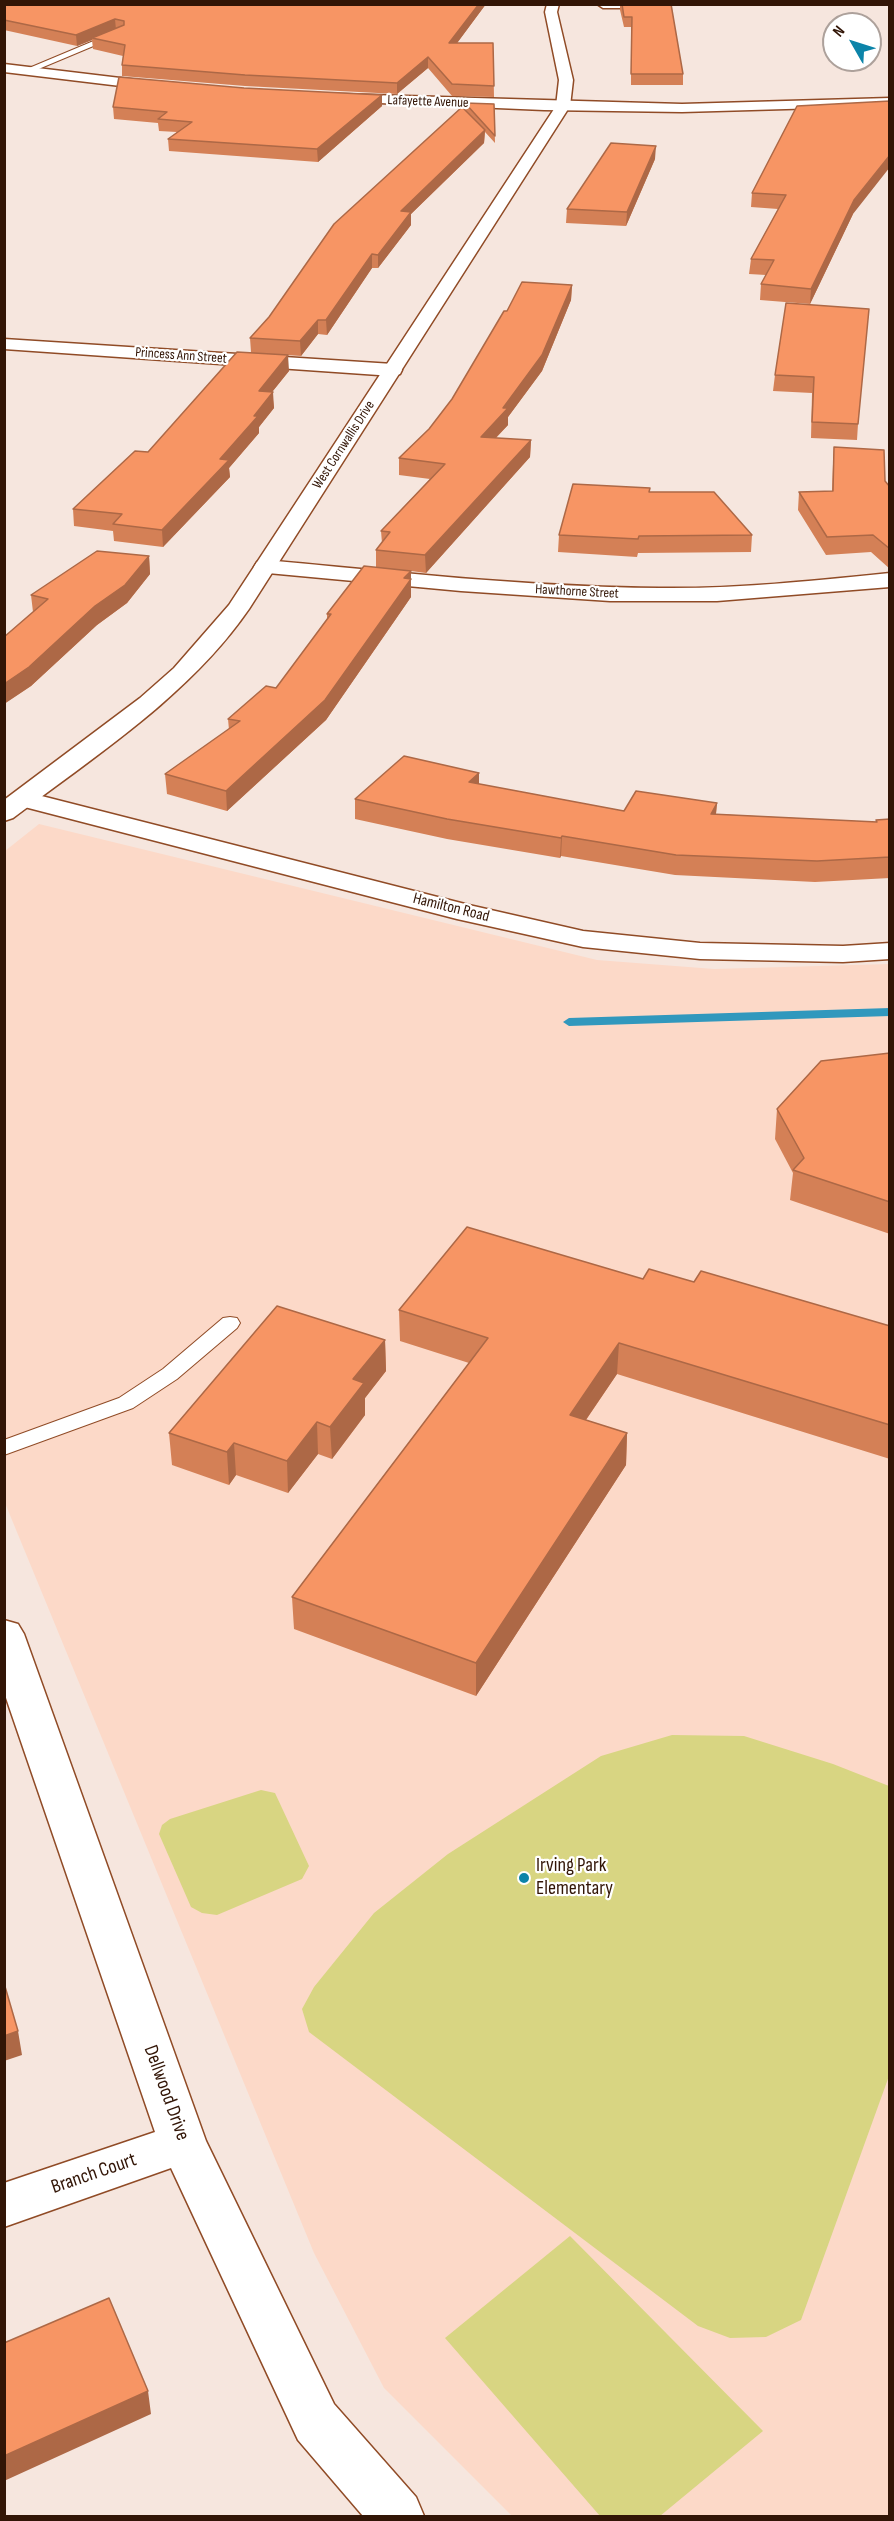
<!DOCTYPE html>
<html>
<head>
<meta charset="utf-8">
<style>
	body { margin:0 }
	#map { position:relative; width:894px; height:2521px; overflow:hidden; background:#f6e6de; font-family:"Sofia Sans Condensed",sans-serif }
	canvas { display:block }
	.frame { position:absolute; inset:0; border:6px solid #321506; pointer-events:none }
	.north { position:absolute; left:822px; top:12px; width:60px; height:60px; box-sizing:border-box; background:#fff; border:2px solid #ada19b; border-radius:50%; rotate:309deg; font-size:16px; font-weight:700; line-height:24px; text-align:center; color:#321506 }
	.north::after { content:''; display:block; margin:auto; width:21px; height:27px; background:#0c84a9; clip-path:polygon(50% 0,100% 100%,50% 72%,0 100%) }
</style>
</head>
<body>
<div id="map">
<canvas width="894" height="2521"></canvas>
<div class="frame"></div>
<div class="north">N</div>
</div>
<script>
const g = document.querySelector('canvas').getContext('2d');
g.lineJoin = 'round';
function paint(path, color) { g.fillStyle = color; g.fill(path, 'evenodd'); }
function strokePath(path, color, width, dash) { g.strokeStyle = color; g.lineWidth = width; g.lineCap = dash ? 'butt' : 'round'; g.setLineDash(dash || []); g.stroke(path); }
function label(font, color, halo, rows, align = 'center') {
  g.font = font + ' "Sofia Sans Condensed",sans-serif'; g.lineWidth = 4.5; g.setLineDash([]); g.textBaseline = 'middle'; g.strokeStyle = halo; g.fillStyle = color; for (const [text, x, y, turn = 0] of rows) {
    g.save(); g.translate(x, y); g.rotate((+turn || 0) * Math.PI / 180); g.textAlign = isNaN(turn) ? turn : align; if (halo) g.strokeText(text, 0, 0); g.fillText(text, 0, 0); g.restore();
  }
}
paint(new Path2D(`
	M39 824 597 960 714 969 889 964V2516H512L384 2388 314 2253 5 1503V851Z`), '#fcd9c8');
paint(new Path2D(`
	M672 1735 744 1736 833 1764 889 1786V2076L801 2320 766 2337 730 2338 698 2326 309 2032 302 2009 314 1987 374 1913 448 1854 601 1756Z
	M261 1790 275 1793 309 1866 302 1879 217 1915 202 1913 191 1907 159 1834 162 1825 170 1819Z
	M570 2236 763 2431 660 2516H600L445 2338Z`), '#d8d582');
paint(new Path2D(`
	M890 1008V1016L569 1026 563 1022 569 1018Z`), '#3198bd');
const lane = new Path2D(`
	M115 32 122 34 29 73 22 71Z
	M230 1317 237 1318 240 1323 237 1328 177 1379 133 1408 4 1455V1440L119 1398 163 1369 223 1318Z`);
const street = new Path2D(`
	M597 4H661L655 8H603Z
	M4 64 162 83 169 87 162 91 4 72Z
	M337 94 682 104 890 98V106L682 112 544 110 332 101 330 98 332 95Z
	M4 339 393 364 400 366 402 370 400 374 393 376 4 349Z
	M265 560C396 572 527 587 659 588 736 589 813 581 890 573V587L717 601H610L461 591 257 572 254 567 257 562Z
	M22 791 469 905 583 931 700 943 843 946 890 943V959L843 962 700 959 583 947 457 919 13 804 9 799 13 794Z
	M4 1620 18 1624 24 1634 206 2141 334 2404 416 2497 424 2516H363L298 2440 171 2168 4 2227V2183L155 2132 4 1692Z`);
const secondary = new Path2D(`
	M547 4H559L557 12 573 80 570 106 249 609C190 695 95 756 13 818L4 821V800L140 698 174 668 229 605 556 106 559 80 545 12Z`);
strokePath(lane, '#904b26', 2);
strokePath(street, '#904b26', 3);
strokePath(secondary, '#904b26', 3);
paint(lane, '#fff');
paint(street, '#fff');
paint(secondary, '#fff');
paint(new Path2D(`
	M4 4H486L457 43H493L494 97 452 96 428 68 397 94 245 86 122 76V65L123 56 93 49 92 40 77 46 4 30Z
	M620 4H671L683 74V85H631V27H624L620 10Z
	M244 88 382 95V106L318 162 169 151 168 139 177 132 159 131 158 123 114 119 113 107Z
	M465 103 494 104 495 143 485 132 484 143 411 214V225L378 268H372L327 335 318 334 301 356 271 354 289 371 272 392 274 408 259 427V433L229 468 230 477 163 547 114 541 113 531 74 526 73 509 148 452 251 352 250 338 465 110Z
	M797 106 853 214 810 304 760 300 761 284 766 275 749 274 751 259 778 209 751 207 752 193Z
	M655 159 626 226 566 223 567 209Z
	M572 285 571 300 542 371 508 417V425L496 438 531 440 530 457 426 573 411 571V597L326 720 227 811 167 794 165 774 229 730 228 719 276 688 327 619V614L376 567V550L382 543 381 531 430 479 399 475V458L429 429 452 399 507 311Z
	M786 303 858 424 857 440 811 438 812 393 773 391 775 375Z
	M834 447 885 481 890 487V569L871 552 826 555 798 510 799 492 832 491 833 464Z
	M650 488V492L752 535 751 552 638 553 637 557 558 552 559 535Z
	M149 556 150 574 127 603 97 625 31 686 4 704V637L33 612 31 595Z
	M479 773V784L624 811 717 803 716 814 876 822V820L890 819V878L815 882 675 875 561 856 560 858 447 839 355 819V799Z
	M890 1053V1234L790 1200 793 1173 775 1139 777 1109Z
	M643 1279 694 1282 890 1326V1459L617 1374 586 1420 627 1433 626 1465 476 1696 294 1629 292 1597 469 1363 400 1341 399 1310Z
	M385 1340 386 1371 365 1398V1415L332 1459 318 1454 288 1493 236 1475 229 1485 172 1465 169 1433Z`), '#d48056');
paint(new Path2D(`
	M479 4H486L449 54V43Z
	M115 19 116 30 92 38V40L77 46 76 35Z
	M428 57V68L397 94V83Z
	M382 95V106L318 162 317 149Z
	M485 130 484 143 411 214V225L378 268V255L401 211Z
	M656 146 655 159 626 226 627 212Z
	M890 155V167L853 214 810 304 811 289 854 200Z
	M372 254V268L327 335 326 320Z
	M572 285 571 300 542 371 508 417V425L481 453V437L503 408Z
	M318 320V334L301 356 300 341Z
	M288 355 289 371 260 407 259 391Z
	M273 392 274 408 259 427V433L229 468 230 477 163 547 162 530 220 459Z
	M531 440 530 457 426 573 425 555Z
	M149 556 150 574 127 603 97 625 31 686 4 704V684Z
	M411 571V597L326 720 227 811 226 791Z
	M479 773V792L469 782Z
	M717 803 715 823 711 814Z
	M562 836 561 856 560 858 561 838Z
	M385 1340 386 1371 365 1398V1415L332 1459 330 1427 353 1379Z
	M619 1343 617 1374 568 1446 570 1415Z
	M317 1422 318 1454 288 1493 287 1461Z
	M627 1433 626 1465 476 1696V1663Z
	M234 1443 236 1475 229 1485 227 1452Z
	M18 2031 22 2055 4 2061V2036Z
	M148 2391 151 2414 4 2481V2456Z`), '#ad6846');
const building = new Path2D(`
	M4 4H479L449 43H493L494 86 452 84 428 57 397 83 245 75 122 65 125 45 92 38 124 25V21L115 19 76 35 4 20Z
	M622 4H671L683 74H631L632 17H624Z
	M119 77 244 88 382 95 317 149 168 139 192 122 158 119 167 112 113 107Z
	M890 101V155L854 200 811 289 761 284 774 260 751 259 786 195 752 193 797 106Z
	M465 103 494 104 495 136Z
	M462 107 485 130 401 211 411 212 378 255 372 254 326 320H318L300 341 250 338 269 317 334 224Z
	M611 143 656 146 627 212 567 209Z
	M522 282 572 285 542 355 503 408H508L481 437 531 440 425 555 376 550 390 532 381 531 445 464 399 458 429 429 452 399 504 311H507Z
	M786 303 869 309 858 424 812 422 814 377 775 375Z
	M237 352 288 355 259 391 273 392 254 416H258L220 459 229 460 162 530 113 524 122 514 73 509 135 451 148 452Z
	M834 447 884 450 885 481 890 487V549L873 535 827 537 799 492 833 491Z
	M573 484 650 488 649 492H714L752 535 639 536 638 539 559 535Z
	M97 551 149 556 125 585 95 606 29 667 4 684V637L48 599 31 595Z
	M364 566 411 571 404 578 411 579 325 700 226 791 165 774 240 721 228 719 266 686 276 688 331 614H327Z
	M404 756 479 773 469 782 624 811 636 791 717 803 711 814 877 822 876 820 890 819V857L817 861 676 855 562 836 561 838 447 819 355 799Z
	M890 1053V1202L793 1170 804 1158 777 1109 821 1061Z
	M467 1227 643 1279 649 1269 694 1282 701 1271 890 1326V1425L619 1343 570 1415 627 1433 476 1663 292 1597 488 1338 399 1310Z
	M277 1306 385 1340 353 1379 364 1383 330 1427 317 1422 287 1461 234 1443 227 1452 169 1433Z
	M4 1983 18 2031 4 2036Z
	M109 2298 148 2391 4 2456V2343Z`);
paint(building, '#f79564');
strokePath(building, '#ad6846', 1.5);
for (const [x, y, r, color] of [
	[524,1878,6,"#0c84a9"]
]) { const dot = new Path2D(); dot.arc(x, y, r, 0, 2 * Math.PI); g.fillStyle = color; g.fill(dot); strokePath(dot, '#fff', 2); }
label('14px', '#321506', '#fff', [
	["Lafayette Avenue",428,102,2],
	["Princess Ann Street",181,356,4],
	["West Cornwallis Drive",344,445,-57],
	["Hawthorne Street",577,592,3]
]);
label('16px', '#321506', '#fff', [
	["Hamilton Road",451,908,14]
]);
label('20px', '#321506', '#fff', [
	["Irving Park",536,1866],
	["Elementary",536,1889]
], 'left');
label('20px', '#321506', '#fff', [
	["Dellwood Drive",166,2093,70],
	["Branch Court",94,2174,-19]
]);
</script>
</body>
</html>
